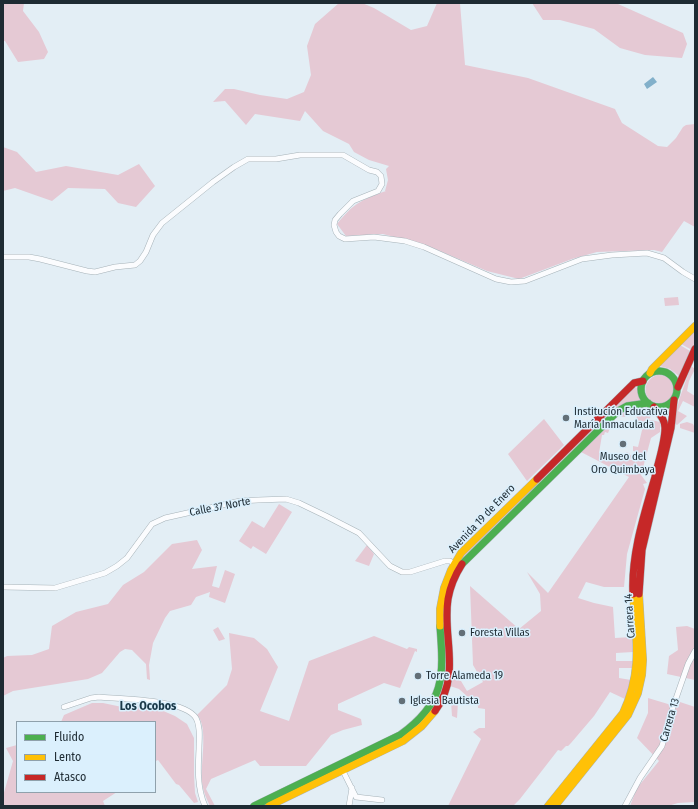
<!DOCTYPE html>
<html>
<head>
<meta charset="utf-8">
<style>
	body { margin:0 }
	#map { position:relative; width:698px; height:809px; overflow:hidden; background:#e3eef5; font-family:"Fira Sans Condensed",sans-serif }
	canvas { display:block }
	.frame { position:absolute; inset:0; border:4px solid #1e2b33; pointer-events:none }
	.legend { position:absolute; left:16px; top:721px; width:140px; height:72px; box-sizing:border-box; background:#dbf0fd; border:1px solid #8fa1ac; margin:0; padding:5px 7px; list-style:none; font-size:12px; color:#1e2b33 }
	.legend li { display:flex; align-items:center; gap:8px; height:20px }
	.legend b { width:20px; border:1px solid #8fa1ac }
</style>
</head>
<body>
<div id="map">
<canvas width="698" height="809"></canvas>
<div class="frame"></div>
<ul class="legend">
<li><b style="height:5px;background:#4caf50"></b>Fluido</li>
<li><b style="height:5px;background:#ffc107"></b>Lento</li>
<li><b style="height:5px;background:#c62828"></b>Atasco</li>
</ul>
</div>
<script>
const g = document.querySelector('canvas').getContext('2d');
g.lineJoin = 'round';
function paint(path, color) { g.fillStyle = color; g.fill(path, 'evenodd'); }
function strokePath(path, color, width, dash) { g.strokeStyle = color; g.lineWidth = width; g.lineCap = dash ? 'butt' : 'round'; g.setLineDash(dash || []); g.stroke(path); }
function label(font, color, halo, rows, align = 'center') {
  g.font = font + ' "Fira Sans Condensed",sans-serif'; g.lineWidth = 3; g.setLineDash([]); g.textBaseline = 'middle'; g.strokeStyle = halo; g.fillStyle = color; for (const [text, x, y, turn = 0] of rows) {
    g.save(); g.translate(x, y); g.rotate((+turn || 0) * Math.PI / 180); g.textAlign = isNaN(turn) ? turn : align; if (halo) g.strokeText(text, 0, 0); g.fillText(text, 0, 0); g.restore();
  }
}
paint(new Path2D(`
	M3 3H24L23 11 39 32 48 52 44 59 18 62 5 41H3Z
	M339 3H362L374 8 411 30 427 26 437 3H460L465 65 528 78 615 109 622 123 658 146 667 147 676 138 683 127 686 125 695 124V227L684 221 662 252 654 250 597 252 572 259 519 279 487 271 428 246 383 234 346 236 337 224C354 203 361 200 386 191H385L388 180 386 169 389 166 369 160 354 152 349 144 323 131 305 111 300 121 255 114 246 125 225 101 213 102 225 89H234L260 95 287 99 304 92 311 75 307 46 315 24Z
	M532 3H600C606 5 612 3 618 4L683 33 687 44 682 58 645 55 620 48 594 29 560 20H543Z
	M3 147 17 152 36 172 66 166 118 175 139 164 155 186 136 207 118 203 105 189 68 188 52 201 15 188 3 191Z
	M678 297 679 305 665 306 664 298Z
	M695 329V342L692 350 681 344Z
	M680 345 690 351 679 376 670 369 660 366Z
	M691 366 695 369 689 381 687 391 695 396V407L683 401 678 411 687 416 677 425 674 423 679 400Z
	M658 375C677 375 680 400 662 403 643 405 639 380 658 375Z
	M635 387 638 388 641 400 633 402 460 563 465 552Z
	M631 409 644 410 652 413 650 418 642 424H636L637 416 626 415 625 417 618 416Z
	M544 419 564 445 527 481 508 454Z
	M615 420 614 426 610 428 608 433 605 432 604 435H602L599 453 622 457 626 455V452L629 453 631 456 630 460H634L636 463 638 452 633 451V446L638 447 643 426 651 420 660 422V432L651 438 641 475 647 483 643 484 645 489 627 554 624 587H604L586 582 578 598 594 603 613 607 615 638 632 637 633 652 616 653V661H633L632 668H619V678L631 680 625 699 610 692 594 716 571 743 568 746H566L561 751 558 750 520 799 513 806H448L481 739 473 732 479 728H485V709L478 708V706L471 696 468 697 459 689 450 686 452 678 461 681 467 691 483 682 473 665 470 586 519 629 541 611 540 594 527 572 548 593 629 477 581 452Z
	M687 422 693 424 695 428V433L680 428V424Z
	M279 504 292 512 266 554 253 546 251 549 239 541 252 521 264 528Z
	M197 540 202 550 192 569 217 566 212 586 219 588 225 570 235 574 225 603 209 597 210 592 196 597 191 605 170 611 165 618 153 643 149 665 150 680 147 679 146 664 132 650 125 649 120 652 102 673 88 679 13 691 3 696V658L7 656 32 655 49 649 52 626 76 612 108 604 123 585 144 572 172 544Z
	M367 545 374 554 369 566 355 561Z
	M687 626 695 629V680L667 674 669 656 678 650 676 627Z
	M218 627 225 639 219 641 213 630Z
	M229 633 254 638 267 649 278 667 260 711 289 721 309 661 374 636 407 649 409 647 417 649V652L415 651 400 688 384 683 338 704V710L361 719 362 725 343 730 331 735 306 766H260L255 760 211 779 206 789 215 806H210C206 798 203 791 202 782 200 766 209 726 197 715L227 685 232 669Z
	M648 698 678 707 680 702 695 707V802L678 803 668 806H630L637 788 659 761 637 738 648 713Z
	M451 702H458L457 718 452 716Z
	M92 703H103L122 707 135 705 146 708 154 707 175 716 187 724 194 738V775L195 793 198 802 194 803 179 785 176 784 158 760 156 761 155 760V722H61L64 715Z
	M17 745V792H117L103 801 105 806H3V796L13 761 6 748Z`), '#e5c9d4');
paint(new Path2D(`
	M653 77 657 82 647 89 644 84Z`), '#82b0ca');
const street = new Path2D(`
	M3 257H29L40 259 87 271 95 272 115 267 135 265 140 261 146 252 153 235 162 223 213 182 234 167 248 159H276L300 155H343L369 170 377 172 381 176 382 184 378 191 353 201 340 214 335 220 334 225 336 232 339 236 345 239 374 237 405 241 424 247 496 279 511 282 525 281 582 259 612 255 647 253 664 258 683 272 695 279
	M3 587 55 588 105 573 117 566 127 558 152 524 165 518 214 507 240 501 258 500 286 499 299 503 326 516 359 533 390 566 402 572H410L445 561H450L456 565
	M64 707 91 698 99 697C121 699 184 699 196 718 201 727 199 739 199 749 198 768 197 788 205 806
	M342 769 356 797 382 800
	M349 806 352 788
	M625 806 640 778 662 746 673 707 688 664 695 651`);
const fast = new Path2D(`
	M641 389a18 18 0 1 1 36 0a18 18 0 1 1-36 0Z
	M462 564 618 411 627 406 648 403
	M254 806 400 735C445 703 444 677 440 626`);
const slow = new Path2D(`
	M650 373 652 369 695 326
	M440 626V609L444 588 451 570 461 553 537 479
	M269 806 403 741 422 726 435 711
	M548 806 623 713C643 670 636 639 633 594
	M555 806 628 715 638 693 642 675 643 660 639 594`);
const jam = new Path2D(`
	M678 387 695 349
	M537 479 634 383 643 381
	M633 594C631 554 644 515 655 477 658 462 665 443 665 428 665 419 659 414 654 407
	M639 594 642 550 671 428 674 400
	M435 711C462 674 442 638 448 599 450 587 455 575 462 564`);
strokePath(street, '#a6b2b8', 6);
strokePath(fast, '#a6b2b8', 8);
strokePath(slow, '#a6b2b8', 8);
strokePath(jam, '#a6b2b8', 8);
strokePath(street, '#fbfcfe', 5);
strokePath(fast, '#4caf50', 7);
strokePath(slow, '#ffc107', 7);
strokePath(jam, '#c62828', 7);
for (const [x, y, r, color] of [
	[566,418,4,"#636f77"],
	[623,444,4,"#636f77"],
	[462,633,4,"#636f77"],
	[418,676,4,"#636f77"],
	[402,701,4,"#636f77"]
]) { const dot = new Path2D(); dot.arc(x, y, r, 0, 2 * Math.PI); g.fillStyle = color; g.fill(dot); strokePath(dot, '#dbf0fd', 1.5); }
label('11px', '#1e2b33', '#dbf0fd', [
	["Institución Educativa",574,412],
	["María Inmaculada",574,425],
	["Museo del",623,457,"center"],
	["Oro Quimbaya",623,470,"center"],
	["Foresta Villas",470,633],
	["Torre Alameda 19",426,676],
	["Iglesia Bautista",410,701]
], 'left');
label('11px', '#1e2b33', '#dbf0fd', [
	["Calle 37 Norte",220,507,-11],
	["Avenida 19 de Enero",482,519,-46],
	["Carrera 14",630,616,-94],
	["Carrera 13",670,720,-74]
]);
label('bold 12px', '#1a3949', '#dbf0fd', [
	["Los Ocobos",148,707]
]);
</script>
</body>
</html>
